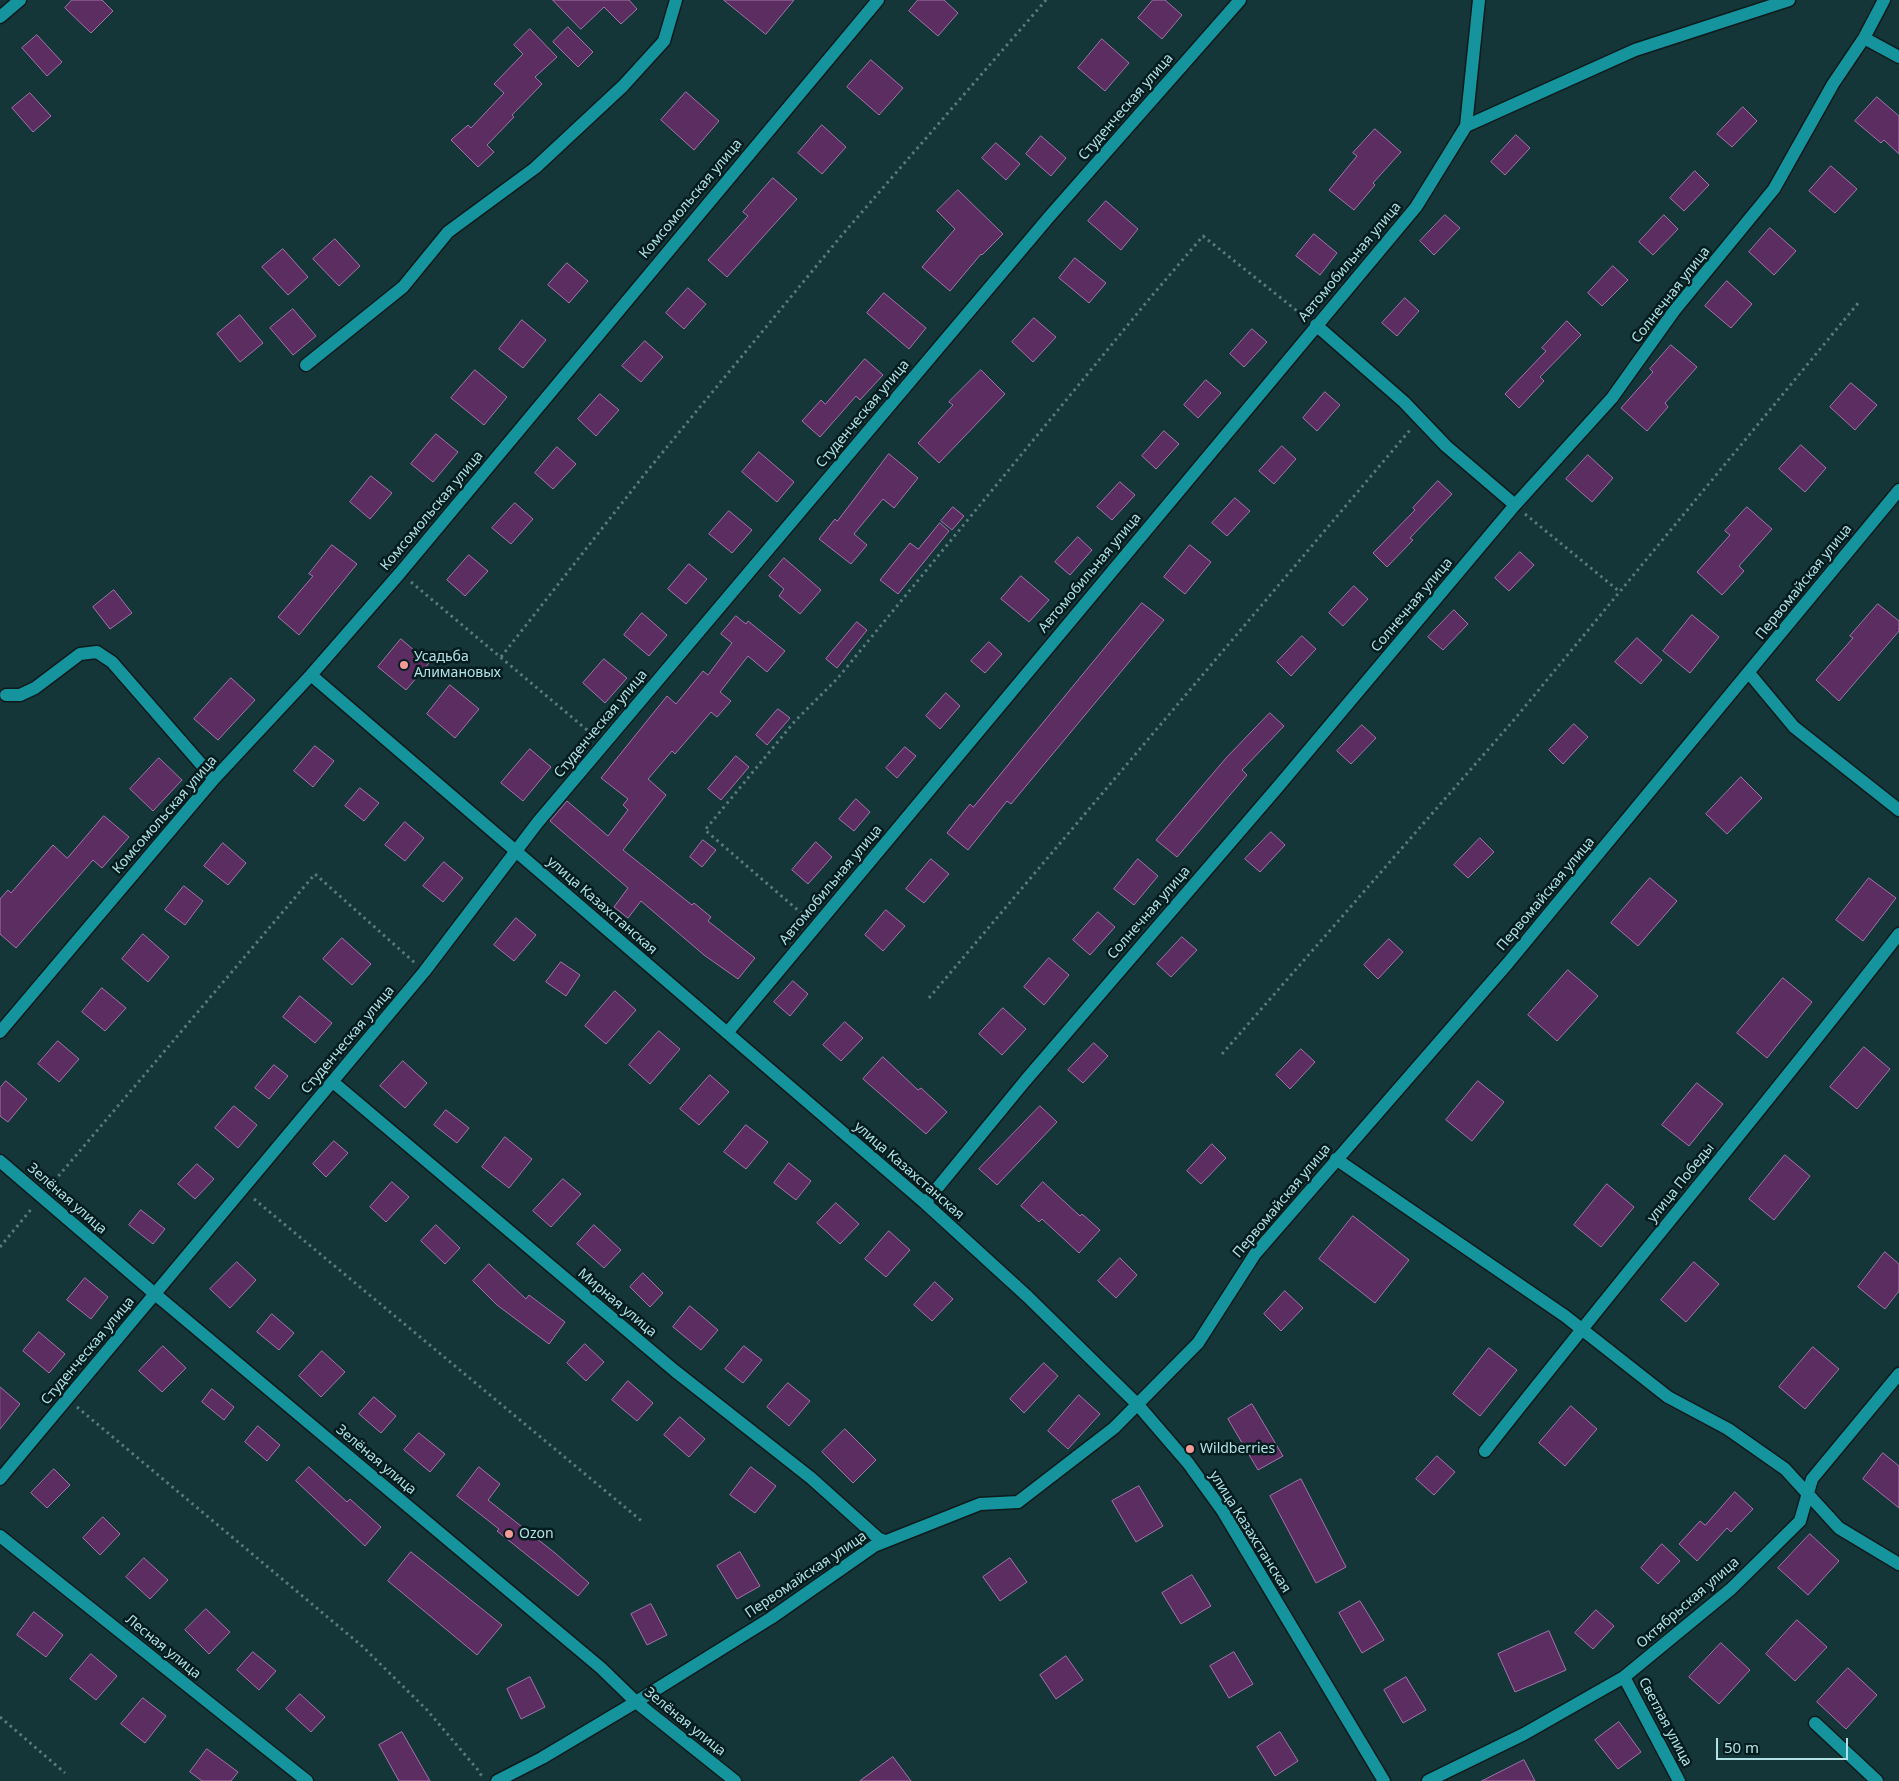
<!DOCTYPE html>
<html>
<head>
<meta charset="utf-8">
<style>
	body { margin:0 }
	#map { position:relative; width:1899px; height:1781px; overflow:hidden; background:#143639; font-family:"Noto Sans",sans-serif }
	canvas { display:block }
	.scale { position:absolute; left:1716px; top:1738px; width:132px; height:22px; box-sizing:border-box; border:2px solid #b1e1e5; border-top:0; padding-left:6px; font-size:15px; line-height:18px; white-space:nowrap; color:#b1e1e5; -webkit-text-stroke:4px #051c1e; paint-order:stroke }
</style>
</head>
<body>
<div id="map">
<canvas width="1899" height="1781"></canvas>
<div class="scale">50 m</div>
</div>
<script>
const g = document.querySelector('canvas').getContext('2d');
g.lineJoin = 'round';
function paint(path, color) { g.fillStyle = color; g.fill(path, 'evenodd'); }
function strokePath(path, color, width, dash) { g.strokeStyle = color; g.lineWidth = width; g.lineCap = dash ? 'butt' : 'round'; g.setLineDash(dash || []); g.stroke(path); }
function label(font, color, halo, rows, align = 'center') {
  g.font = font + ' "Noto Sans",sans-serif'; g.lineWidth = 5; g.setLineDash([]); g.textBaseline = 'middle'; g.strokeStyle = halo; g.fillStyle = color; for (const [text, x, y, turn = 0] of rows) {
    g.save(); g.translate(x, y); g.rotate((+turn || 0) * Math.PI / 180); g.textAlign = isNaN(turn) ? turn : align; if (halo) g.strokeText(text, 0, 0); g.fillText(text, 0, 0); g.restore();
  }
}
const building = new Path2D(`
	M72 0H102L113 11 91 33 65 8Z
	M553 0H629L637 9 621 24 604 7 581 29Z
	M724 0H794L766 34Z
	M918 0H944L958 13 938 36 909 11Z
	M1153 0H1165L1182 15 1162 39 1138 18Z
	M568 27 593 52 578 67 553 42Z
	M530 29 557 57 535 77 542 84 512 115 514 117 487 145 494 152 478 167 451 140 468 125 471 128 504 93 494 84 523 54 514 45Z
	M37 35 62 62 47 76 22 48Z
	M1102 39 1129 63 1105 91 1078 68Z
	M871 60 903 88 879 115 847 87Z
	M686 92 719 121 694 150 661 120Z
	M30 93 51 116 33 132 12 108Z
	M1877 97 1899 116V154L1884 140 1881 143 1855 121Z
	M1743 107 1757 121 1732 147 1717 134Z
	M822 125 846 147 822 174 798 153Z
	M1375 129 1401 152 1373 183 1375 185 1354 210 1329 190 1357 156 1353 153Z
	M1516 135 1530 148 1505 175 1491 162Z
	M1041 136 1066 158 1051 176 1026 154Z
	M996 143 1020 164 1006 180 982 158Z
	M1831 166 1857 189 1835 213 1809 191Z
	M1695 171 1709 185 1684 211 1670 198Z
	M773 178 797 199 727 277 708 260 748 216 743 212Z
	M958 190 1003 234 982 255 981 254 950 291 922 267 955 229 937 211Z
	M1106 201 1138 229 1121 250 1088 221Z
	M1445 215 1460 228 1434 255 1420 241Z
	M1664 215 1678 229 1653 255 1639 242Z
	M1770 228 1796 251 1774 275 1749 252Z
	M1314 234 1337 253 1320 275 1296 256Z
	M335 239 360 266 339 286 313 259Z
	M283 249 308 277 288 295 262 267Z
	M1075 258 1106 283 1089 303 1059 278Z
	M567 263 588 281 569 303 548 285Z
	M1613 266 1628 280 1602 306 1588 293Z
	M1727 281 1752 304 1731 328 1705 306Z
	M688 288 706 304 684 329 666 313Z
	M884 293 926 328 909 349 867 313Z
	M1405 298 1419 311 1397 336 1382 323Z
	M293 309 316 336 293 355 270 328Z
	M240 315 263 343 240 362 217 334Z
	M1034 318 1056 337 1033 362 1012 342Z
	M522 320 546 340 523 368 499 349Z
	M1567 321 1581 335 1540 377 1544 381 1519 408 1505 394 1546 351 1542 348Z
	M1252 329 1267 342 1244 367 1230 354Z
	M645 341 663 357 641 382 622 366Z
	M1671 345 1697 367 1665 403 1668 407 1647 431 1621 408 1653 372 1650 369Z
	M865 359 883 375 860 400 856 396 820 437 802 421 821 400 825 404Z
	M475 370 507 397 484 425 451 398Z
	M981 370 1005 394 939 463 918 443 953 405 949 402Z
	M1206 380 1221 393 1198 418 1184 405Z
	M1851 383 1877 405 1855 430 1830 407Z
	M1325 392 1340 405 1317 431 1303 418Z
	M600 394 619 410 596 436 578 419Z
	M1164 431 1179 444 1156 469 1142 456Z
	M436 434 458 452 433 482 411 464Z
	M1801 445 1826 468 1805 492 1779 469Z
	M1282 446 1296 459 1274 484 1259 471Z
	M557 447 576 464 553 489 535 473Z
	M759 452 794 482 777 502 742 472Z
	M889 454 918 478 894 508 883 499 854 534 867 545 851 564 819 539 835 519 837 521Z
	M1588 455 1613 478 1592 502 1566 479Z
	M371 476 392 493 370 519 350 502Z
	M1438 481 1452 494 1410 538 1413 540 1387 567 1373 553 1415 510 1413 508Z
	M1120 482 1135 495 1112 520 1097 507Z
	M1235 498 1250 511 1227 536 1212 523Z
	M515 503 533 519 511 544 492 528Z
	M953 507 964 516 952 530 941 521Z
	M1747 507 1772 529 1739 566 1744 571 1722 595 1697 572 1730 535 1725 531Z
	M729 511 752 530 732 553 709 534Z
	M940 523 949 531 898 594 880 580 910 543 918 549Z
	M1078 537 1092 550 1070 575 1055 562Z
	M332 545 357 564 299 635 278 617 313 576 309 574Z
	M1190 545 1211 562 1185 594 1164 577Z
	M1520 552 1534 565 1509 591 1495 578Z
	M469 555 488 571 465 596 447 580Z
	M784 558 821 590 800 614 779 596 784 589 769 576Z
	M689 564 707 579 686 604 668 589Z
	M1021 576 1049 600 1029 622 1001 599Z
	M1354 586 1368 599 1343 626 1329 613Z
	M114 590 132 613 110 629 93 607Z
	M1142 603 1164 620 1011 804 1007 801 968 850 947 833 970 804 973 807Z
	M1878 604 1899 621V631L1839 701 1816 680 1853 638 1850 636Z
	M1454 610 1468 624 1443 650 1428 637Z
	M642 613 667 635 649 656 624 635Z
	M1692 615 1719 637 1690 673 1663 651Z
	M736 616 746 624 748 621 785 651 767 672 748 656 720 692 731 701 717 717 711 712 675 754 672 751 648 779 666 795 623 850 692 905 694 903 711 917 708 921 755 958 738 979 704 955 641 901 628 918 614 907 628 888 550 821 567 801 608 836 628 810 623 805 628 799 601 778 667 696 676 704 703 671 708 675 732 643 721 634Z
	M857 622 867 630 837 668 826 659Z
	M1302 636 1316 649 1291 676 1277 662Z
	M1637 638 1662 660 1641 684 1615 662Z
	M401 639 429 663 406 690 378 667Z
	M989 642 1002 654 985 673 971 661Z
	M604 659 627 678 605 703 583 683Z
	M231 678 255 700 218 740 194 719Z
	M450 685 479 709 455 738 427 714Z
	M946 693 960 706 940 729 926 716Z
	M778 709 790 718 767 745 756 735Z
	M1270 713 1284 726 1242 770 1247 775 1177 857 1156 840 1227 757Z
	M1574 724 1588 737 1563 764 1549 750Z
	M1362 725 1376 738 1351 764 1337 751Z
	M315 746 334 761 313 787 294 771Z
	M905 747 916 756 897 778 886 768Z
	M530 749 551 767 523 801 501 783Z
	M736 756 749 767 721 800 708 789Z
	M159 758 182 780 153 811 130 789Z
	M1741 777 1762 798 1727 834 1706 814Z
	M360 788 379 803 364 821 345 806Z
	M856 799 870 812 854 831 839 819Z
	M104 816 129 837 102 868 93 860 16 948 0 934V899L8 890 11 893 53 845 67 858Z
	M405 822 424 838 405 861 385 845Z
	M1271 832 1285 845 1260 872 1245 859Z
	M1480 838 1494 852 1468 878 1454 865Z
	M703 840 716 850 702 867 690 857Z
	M816 842 832 857 808 884 792 870Z
	M223 843 246 863 228 885 204 866Z
	M931 859 949 874 924 903 906 889Z
	M1138 859 1158 876 1134 905 1114 889Z
	M444 862 463 878 443 902 423 886Z
	M1650 878 1677 901 1638 946 1611 923Z
	M1869 878 1896 898 1863 941 1836 920Z
	M184 886 203 901 185 925 165 910Z
	M886 910 905 926 883 951 865 935Z
	M1098 912 1115 927 1090 955 1073 940Z
	M516 918 536 935 514 961 494 945Z
	M143 934 169 957 148 982 122 959Z
	M1182 937 1197 950 1171 977 1157 964Z
	M342 938 371 964 352 985 323 959Z
	M1389 939 1403 952 1378 979 1364 965Z
	M1049 958 1069 975 1044 1005 1024 987Z
	M561 962 580 975 566 996 546 982Z
	M1568 970 1598 996 1557 1041 1528 1015Z
	M1783 978 1812 1002 1767 1058 1737 1033Z
	M793 981 808 994 790 1016 774 1002Z
	M102 988 126 1008 105 1031 82 1012Z
	M615 991 636 1010 606 1044 585 1026Z
	M300 996 332 1023 315 1043 283 1017Z
	M1003 1008 1026 1029 1002 1055 979 1034Z
	M845 1022 863 1038 841 1061 823 1045Z
	M659 1031 680 1049 650 1084 629 1065Z
	M58 1041 79 1059 59 1082 38 1064Z
	M1094 1043 1108 1056 1083 1083 1068 1070Z
	M1864 1047 1890 1069 1857 1109 1830 1087Z
	M1301 1049 1315 1062 1290 1089 1276 1075Z
	M883 1057 918 1090 921 1088 947 1112 926 1134 863 1079Z
	M403 1061 427 1083 405 1108 380 1086Z
	M274 1065 288 1076 269 1099 255 1088Z
	M710 1075 729 1092 699 1125 680 1109Z
	M6 1081 27 1099 8 1122 0 1116V1088Z
	M1478 1081 1504 1102 1472 1141 1446 1120Z
	M1697 1083 1723 1104 1689 1146 1662 1125Z
	M234 1106 257 1125 238 1148 215 1128Z
	M1040 1106 1057 1122 997 1185 979 1169Z
	M446 1110 469 1128 457 1143 434 1125Z
	M746 1125 768 1142 746 1169 724 1152Z
	M505 1137 532 1159 509 1188 482 1167Z
	M334 1141 348 1153 326 1177 313 1164Z
	M1212 1144 1226 1158 1201 1184 1187 1171Z
	M1785 1155 1810 1176 1774 1220 1749 1199Z
	M789 1163 811 1181 796 1200 774 1183Z
	M197 1164 214 1179 195 1199 178 1184Z
	M563 1179 581 1194 551 1227 533 1211Z
	M392 1182 409 1197 386 1222 370 1207Z
	M1043 1182 1080 1216 1082 1214 1100 1230 1079 1253 1042 1219 1039 1222 1021 1206Z
	M1607 1184 1634 1207 1601 1247 1574 1225Z
	M836 1203 859 1224 840 1244 817 1223Z
	M141 1210 165 1229 153 1244 129 1225Z
	M1353 1216 1409 1260 1375 1303 1319 1259Z
	M436 1225 460 1248 445 1264 421 1241Z
	M594 1225 621 1250 604 1268 577 1244Z
	M889 1231 910 1250 886 1277 865 1259Z
	M1885 1252 1899 1264V1291L1885 1309 1858 1287Z
	M1120 1258 1137 1275 1116 1298 1098 1281Z
	M237 1262 256 1280 230 1308 210 1289Z
	M1694 1262 1719 1284 1686 1322 1661 1300Z
	M489 1264 526 1299 529 1295 565 1322 549 1344 497 1305 473 1281Z
	M643 1273 663 1293 650 1307 630 1287Z
	M85 1278 108 1297 91 1319 67 1300Z
	M935 1282 953 1299 932 1321 914 1305Z
	M1285 1291 1303 1308 1281 1331 1264 1314Z
	M690 1306 718 1330 701 1350 673 1327Z
	M272 1314 294 1333 279 1350 257 1332Z
	M39 1332 65 1354 49 1373 23 1351Z
	M585 1344 604 1362 586 1381 567 1363Z
	M163 1346 186 1368 162 1392 139 1371Z
	M744 1346 762 1360 743 1383 725 1369Z
	M1813 1347 1839 1369 1805 1409 1779 1387Z
	M1489 1348 1517 1370 1480 1416 1453 1394Z
	M322 1351 345 1372 321 1397 299 1376Z
	M1044 1363 1058 1376 1024 1413 1010 1399Z
	M628 1381 653 1403 637 1421 612 1400Z
	M788 1383 810 1401 789 1426 767 1407Z
	M0 1387 20 1404 0 1429Z
	M212 1389 234 1407 224 1420 202 1402Z
	M1079 1395 1100 1414 1068 1449 1048 1431Z
	M374 1397 396 1416 381 1433 359 1414Z
	M1252 1404 1283 1456 1258 1470 1228 1419Z
	M1571 1406 1597 1429 1565 1466 1539 1443Z
	M680 1417 705 1439 689 1457 664 1435Z
	M258 1426 280 1445 267 1461 245 1442Z
	M845 1429 876 1460 853 1483 822 1452Z
	M419 1433 445 1454 430 1472 404 1450Z
	M1883 1453 1899 1466V1508L1863 1479Z
	M1437 1456 1455 1472 1434 1495 1416 1479Z
	M309 1467 347 1502 350 1499 381 1527 365 1546 296 1481Z
	M479 1467 500 1484 488 1500 555 1553 589 1583 578 1596 497 1531 499 1529 457 1496Z
	M751 1467 776 1486 755 1513 730 1495Z
	M54 1469 70 1485 47 1508 31 1493Z
	M1301 1479 1346 1567 1316 1583 1270 1496Z
	M1139 1486 1163 1526 1136 1542 1112 1501Z
	M1735 1492 1753 1509 1731 1532 1727 1528 1697 1561 1679 1544 1700 1521 1705 1525Z
	M103 1517 120 1534 100 1555 83 1538Z
	M1810 1534 1839 1561 1808 1595 1778 1568Z
	M1662 1544 1680 1561 1658 1584 1641 1568Z
	M411 1552 502 1625 477 1655 388 1581Z
	M740 1552 760 1586 737 1599 717 1566Z
	M144 1558 168 1580 150 1599 126 1577Z
	M1010 1558 1027 1582 1000 1601 983 1577Z
	M1192 1575 1211 1606 1181 1624 1162 1593Z
	M1360 1601 1384 1640 1362 1653 1339 1613Z
	M651 1604 667 1635 647 1645 631 1614Z
	M206 1609 230 1632 209 1654 185 1630Z
	M1596 1610 1614 1626 1593 1649 1575 1633Z
	M34 1612 63 1635 46 1657 17 1635Z
	M1797 1620 1827 1647 1795 1681 1766 1654Z
	M1549 1631 1566 1670 1515 1692 1498 1654Z
	M1721 1643 1750 1670 1719 1704 1689 1677Z
	M253 1652 276 1671 259 1690 237 1670Z
	M1234 1652 1253 1684 1229 1698 1210 1666Z
	M91 1654 117 1676 96 1700 70 1679Z
	M1066 1656 1083 1680 1056 1699 1040 1675Z
	M1848 1668 1877 1695 1846 1729 1817 1702Z
	M530 1677 545 1707 521 1719 507 1689Z
	M1406 1677 1426 1710 1403 1723 1384 1690Z
	M300 1694 325 1717 311 1732 286 1709Z
	M143 1698 166 1716 145 1743 121 1724Z
	M1619 1722 1641 1752 1618 1769 1595 1740Z
	M402 1732 430 1781H399L379 1745Z
	M1280 1732 1298 1761 1275 1776 1257 1747Z
	M207 1749 238 1772 231 1781H202L190 1772Z
	M893 1757 911 1781H860Z
	M1524 1760 1535 1781H1482Z`);
paint(building, '#5b2d61');
strokePath(building, '#a472aa', 1);
const minor = new Path2D(`
	M0 17 20 0
	M1864 38 1899 57
	M1466 126 1635 50 1789 0
	M1316 325 1404 402 1446 446 1515 505
	M306 365 403 287 448 232 535 168 623 86 664 41 676 0
	M1749 673 1794 727 1899 810
	M311 675 925 1203 1028 1297 1138 1405 1188 1463 1222 1510 1384 1781
	M6 695H20L35 688 80 654 97 652 112 662 214 779
	M0 1032 214 779 311 675 400 573 878 0
	M727 1033 1416 207 1466 126 1479 0
	M333 1082 675 1371 811 1478 879 1539 885 1541
	M1336 1159 1565 1316 1668 1397 1728 1429 1785 1469 1839 1528 1899 1564
	M0 1161 155 1294 601 1668 636 1702 735 1781
	M925 1203 1025 1081 1277 788 1515 505 1612 398 1674 311 1774 189 1833 84 1864 38 1884 0
	M1485 1451C1622 1277 1764 1108 1899 934
	M0 1479 424 972 538 822 604 744 1049 217 1240 0
	M0 1536 307 1781
	M1624 1677 1679 1781
	M1815 1723 1877 1781
	M497 1781 542 1758 636 1702 771 1618 874 1546 980 1504 1018 1502 1114 1428 1198 1343 1255 1254 1508 963 1899 490
	M1428 1781 1524 1734 1624 1677 1731 1589 1800 1521 1812 1479 1899 1374`);
strokePath(minor, '#0d1b1c', 15);
strokePath(new Path2D(`
	M1525 514 1620 592
	M411 582 593 735
	M501 657 648 470 842 235 1046 0
	M807 918 705 830 795 721 837 679 1150 298 1203 236 1306 318
	M929 998 1410 430
	M1222 1054 1513 721 1859 302
	M50 1186 315 874 415 963
	M254 1199 644 1523
	M0 1247 33 1207
	M77 1407 362 1646 427 1710 478 1770 483 1778
	M0 1717 65 1773`), '#547c7f', 3, [2.5, 4]);
strokePath(minor, '#15949d', 12);
for (const [x, y, r, color] of [
	[404,665,5,"#f59b97"],
	[1190,1449,5,"#f59b97"],
	[509,1534,5,"#f59b97"]
]) { const dot = new Path2D(); dot.arc(x, y, r, 0, 2 * Math.PI); g.fillStyle = color; g.fill(dot); strokePath(dot, '#051c1e', 2); }
label('14px', '#b1e1e5', '#051c1e', [
	["Студенческая улица",1126,107,-49],
	["Комсомольская улица",691,199,-50],
	["Автомобильная улица",1350,262,-50],
	["Солнечная улица",1671,295,-52],
	["Студенческая улица",863,414,-50],
	["Комсомольская улица",432,511,-50],
	["Автомобильная улица",1090,573,-50],
	["Первомайская улица",1804,582,-51],
	["Солнечная улица",1412,605,-50],
	["Студенческая улица",601,724,-50],
	["Комсомольская улица",165,815,-49],
	["Автомобильная улица",831,885,-50],
	["Первомайская улица",1546,894,-50],
	["улица Казахстанская",602,906,41],
	["Солнечная улица",1149,913,-49],
	["Студенческая улица",348,1040,-50],
	["улица Казахстанская",909,1171,41],
	["улица Победы",1681,1183,-51],
	["Зелёная улица",67,1199,41],
	["Первомайская улица",1282,1201,-50],
	["Мирная улица",617,1303,40],
	["Студенческая улица",88,1351,-50],
	["Зелёная улица",376,1460,40],
	["улица Казахстанская",1250,1532,58],
	["Первомайская улица",806,1575,-34],
	["Октябрьская улица",1688,1603,-41],
	["Лесная улица",163,1647,39],
	["Зелёная улица",685,1722,39],
	["Светлая улица",1665,1722,62]
]);
label('14px', '#b1e1e5', '#051c1e', [
	["Усадьба",414,657],
	["Алимановых",414,673],
	["Wildberries",1200,1449],
	["Ozon",519,1534]
], 'left');
</script>
</body>
</html>
